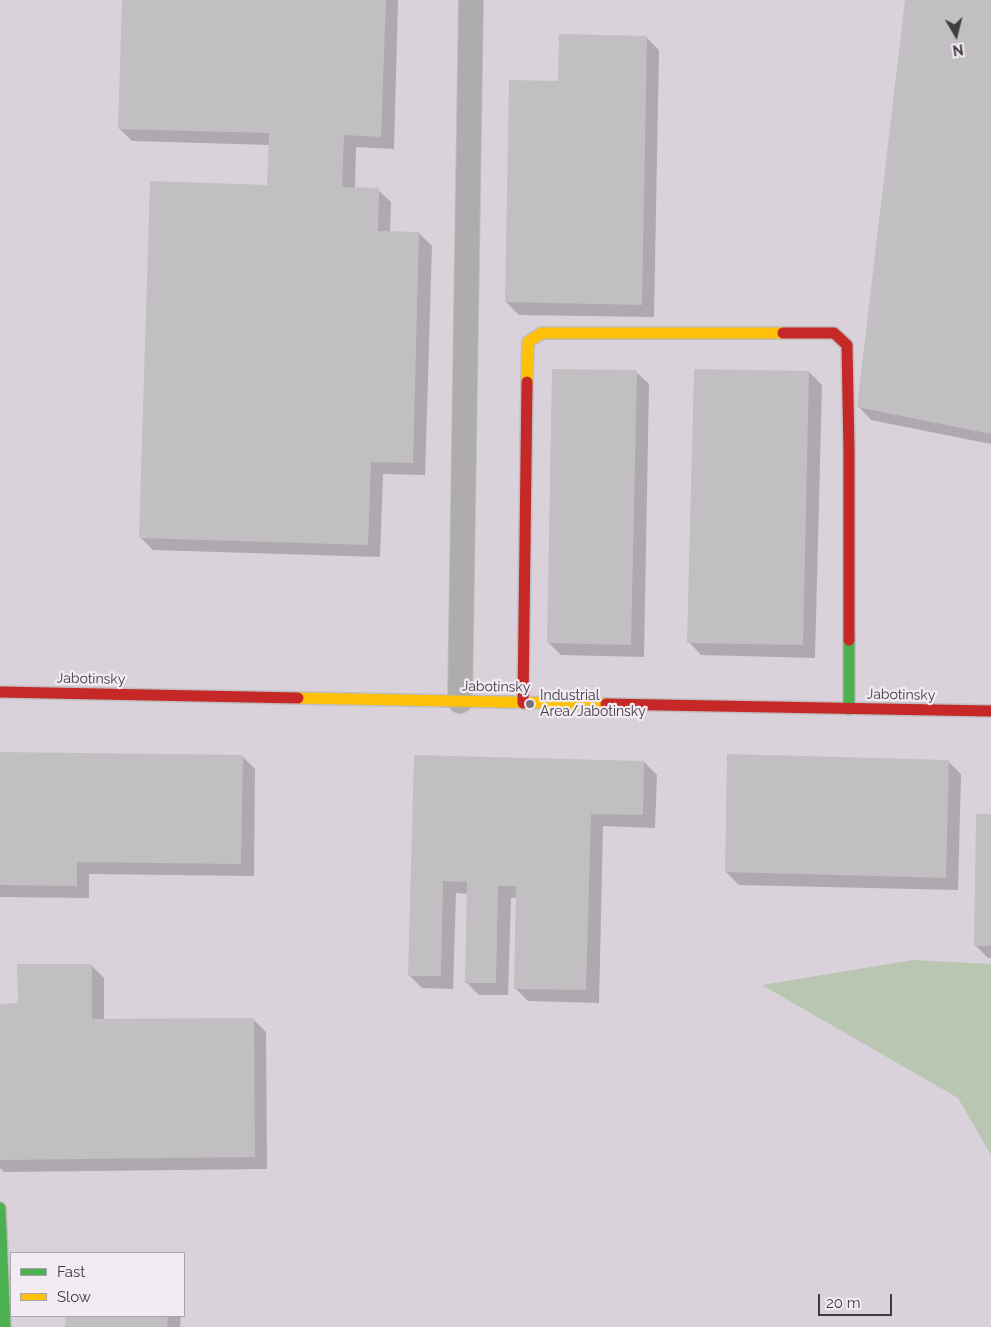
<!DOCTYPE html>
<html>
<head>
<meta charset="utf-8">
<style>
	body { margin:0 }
	#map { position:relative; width:991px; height:1327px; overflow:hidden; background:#e4e0e4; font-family:Raleway,sans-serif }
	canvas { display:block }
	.legend { position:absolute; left:10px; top:1252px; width:175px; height:65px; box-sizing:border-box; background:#f2ebf3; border:1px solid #aaa5ab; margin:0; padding:6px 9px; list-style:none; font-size:15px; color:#3e3c3f }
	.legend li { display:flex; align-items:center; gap:10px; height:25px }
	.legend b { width:25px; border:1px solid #aaa5ab }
	.north { position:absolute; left:931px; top:10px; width:50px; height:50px; -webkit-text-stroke:4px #f2ebf3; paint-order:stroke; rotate:172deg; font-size:14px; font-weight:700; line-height:20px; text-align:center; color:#3e3c3f }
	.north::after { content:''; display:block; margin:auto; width:18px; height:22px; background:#3e3c3f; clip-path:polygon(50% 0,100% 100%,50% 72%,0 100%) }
	.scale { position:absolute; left:818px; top:1294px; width:74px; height:22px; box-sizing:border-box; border:2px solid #3e3c3f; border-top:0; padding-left:6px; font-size:15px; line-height:18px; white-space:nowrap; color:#3e3c3f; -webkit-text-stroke:4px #f2ebf3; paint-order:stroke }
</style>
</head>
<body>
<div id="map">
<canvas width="991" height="1327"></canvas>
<ul class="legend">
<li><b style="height:6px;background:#4caf50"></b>Fast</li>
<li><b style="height:6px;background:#ffc107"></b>Slow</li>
</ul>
<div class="north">N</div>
<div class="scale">20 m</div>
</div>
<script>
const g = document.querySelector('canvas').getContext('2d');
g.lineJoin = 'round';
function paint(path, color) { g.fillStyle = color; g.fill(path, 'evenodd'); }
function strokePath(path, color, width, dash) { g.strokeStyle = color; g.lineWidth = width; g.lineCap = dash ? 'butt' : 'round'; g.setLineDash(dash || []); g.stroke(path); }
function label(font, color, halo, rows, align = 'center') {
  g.font = font + ' Raleway,sans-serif'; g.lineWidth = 4.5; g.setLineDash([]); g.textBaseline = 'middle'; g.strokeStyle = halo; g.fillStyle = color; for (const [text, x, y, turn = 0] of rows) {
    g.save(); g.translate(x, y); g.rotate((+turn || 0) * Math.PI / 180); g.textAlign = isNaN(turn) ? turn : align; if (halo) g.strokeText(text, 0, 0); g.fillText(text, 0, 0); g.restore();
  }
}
paint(new Path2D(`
	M0 0H991V1327H0ZM11 1253H184V1316H11Z`), '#dad2db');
paint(new Path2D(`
	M913 960 991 964V1155L958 1098 762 985Z`), '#b9c6b2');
paint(new Path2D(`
	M123 0H398L394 149 356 147 355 189 378 190 391 202 390 233H419L432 246 425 475 383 474 380 557 153 550 140 537 268 186 270 145 132 141 119 128Z
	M906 0H991V444L871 420 859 407Z
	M646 37 659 50 654 317 519 315 506 302 559 82Z
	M636 372 649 384 644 657 561 655 548 642Z
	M809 372 822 385 815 658 701 655 689 642Z
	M0 754 242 756 255 769 254 876 89 874V898L0 897Z
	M415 756 644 762 657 775 655 828 603 826 599 1003 528 1001 515 988 517 898H511L508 995H479L466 982 468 894 456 893 453 989 422 988 409 975Z
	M948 761 961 774 958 890 739 885 726 872Z
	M991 815V958H988L975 945Z
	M91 965 104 978V1020L253 1019 266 1032 267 1169 4 1172 0 1168V1005H19Z
	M67 1316H181L180 1327H66Z`), '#0003');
paint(new Path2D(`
	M122 0H386L381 137 344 135 342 187 379 188 378 231 419 232 413 463 371 462 368 545 139 538 150 181 267 185 269 133 118 129Z
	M905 0H991V434L857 407Z
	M559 34 647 36 642 305 505 302 509 80 558 81Z
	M552 369 637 370 631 645 547 643Z
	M694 369 809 371 803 645 687 643Z
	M0 752 243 755 241 864 77 862V886L0 885Z
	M727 754 949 760 946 878 725 872Z
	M414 755 644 761 643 815 591 814 586 990 514 989 516 886H498L496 983H465L467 882 443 881 441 976H408Z
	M976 814H991V946H974Z
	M17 964H92V1019L254 1018 255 1157 0 1160V1004L18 1003Z
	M66 1316H168L167 1327H65Z`), '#c2bfc2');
const street = new Path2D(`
	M460 701 471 0`);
const fast = new Path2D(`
	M849 640V709
	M0 1208 5 1327`);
const slow = new Path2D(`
	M527 382 528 342 542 333H783
	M298 698 606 704`);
const jam = new Path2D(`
	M783 333H834L847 345 849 451V640
	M0 692 298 698
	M523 703 527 382
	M606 704 991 711`);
strokePath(street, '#bfbdbf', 26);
strokePath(fast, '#bfbdbf', 14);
strokePath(slow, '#bfbdbf', 14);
strokePath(jam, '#bfbdbf', 14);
strokePath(street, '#aeacac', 24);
strokePath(fast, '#4caf50', 11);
strokePath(slow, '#ffc107', 11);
strokePath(jam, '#c62828', 11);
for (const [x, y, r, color] of [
	[530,704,5,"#787579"]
]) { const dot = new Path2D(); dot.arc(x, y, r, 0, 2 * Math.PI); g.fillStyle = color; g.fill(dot); strokePath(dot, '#f2ebf3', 2); }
label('14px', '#3e3c3f', '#f2ebf3', [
	["Jabotinsky",91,679,1],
	["Jabotinsky",496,687,1],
	["Jabotinsky",901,695,1]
]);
label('14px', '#3e3c3f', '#f2ebf3', [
	["Industrial",540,696],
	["Area/Jabotinsky",540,712]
], 'left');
</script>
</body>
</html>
